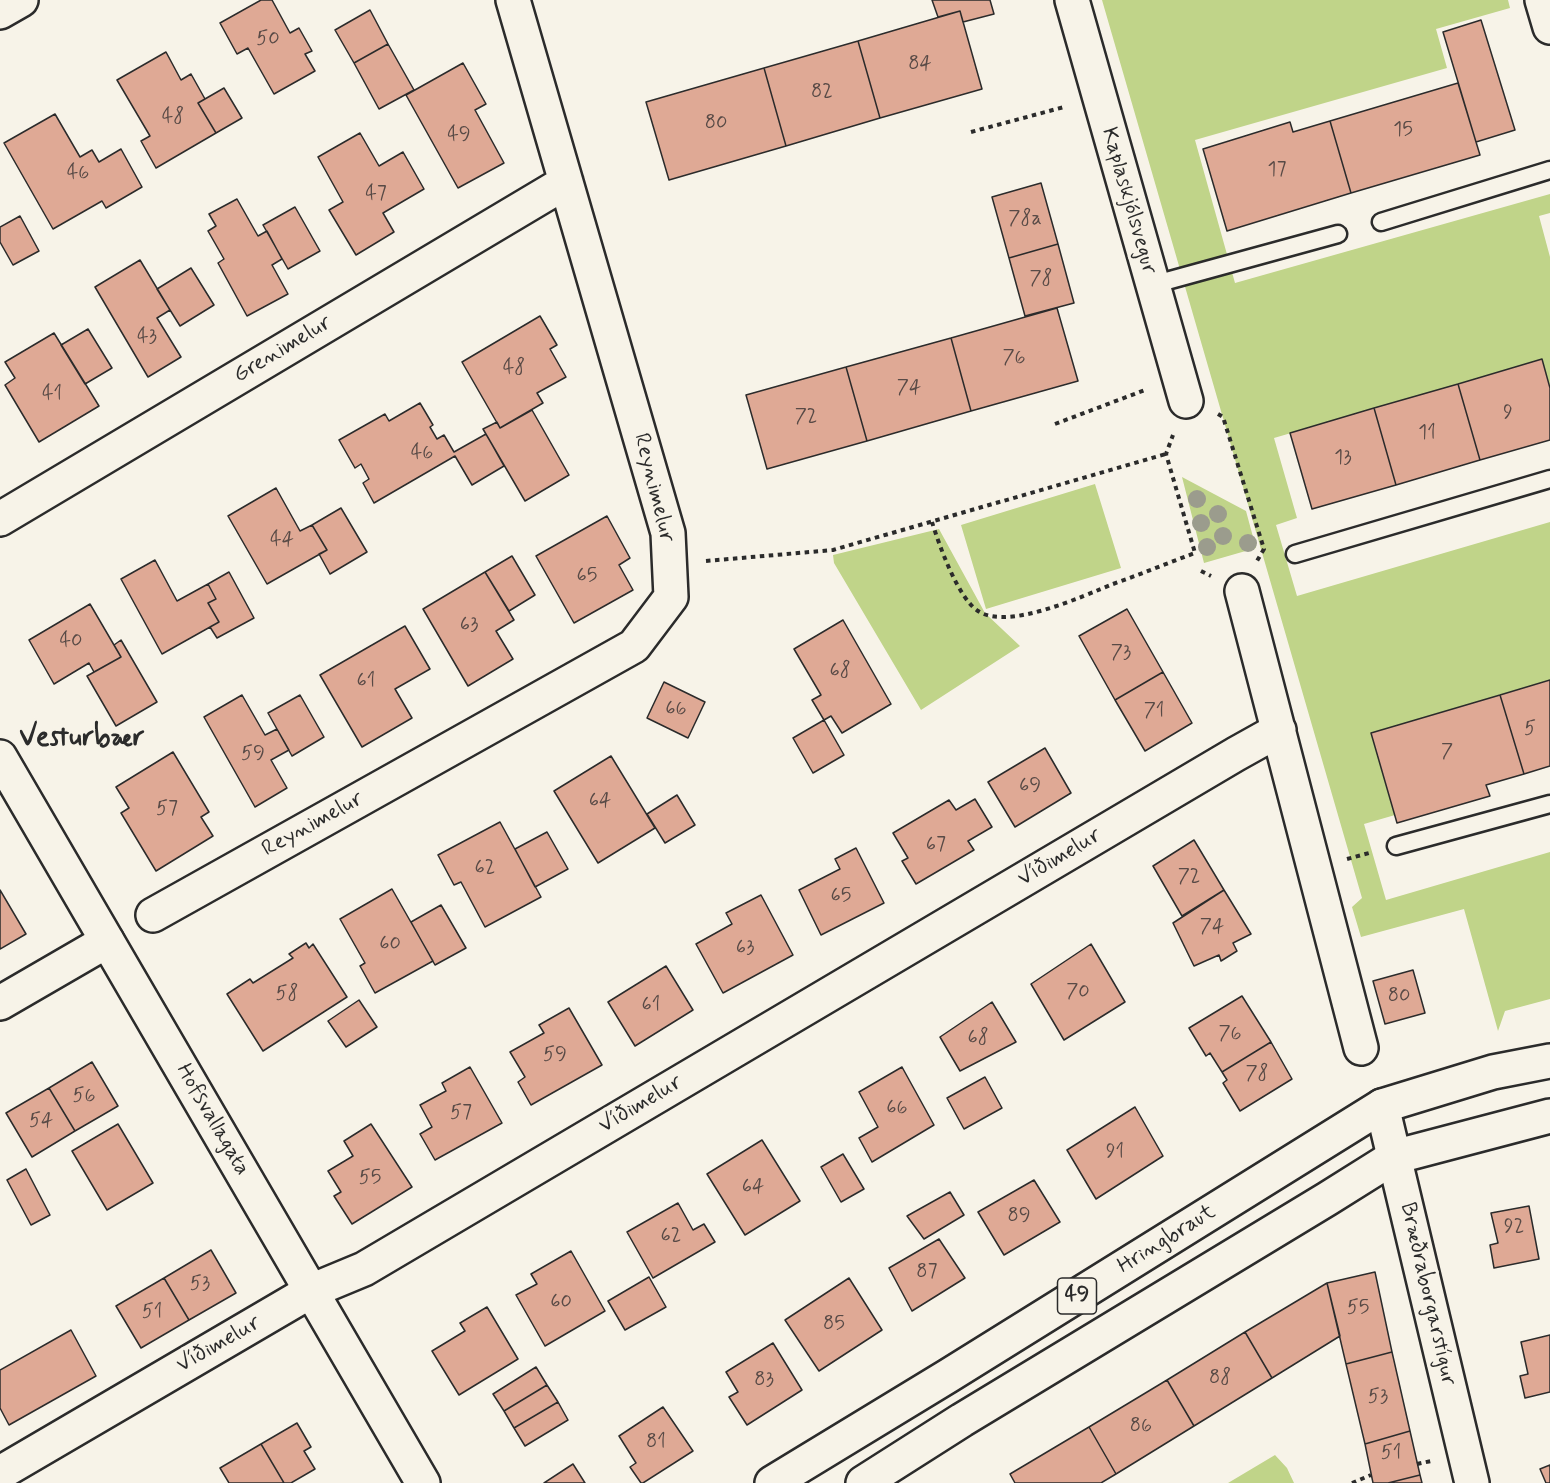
<!DOCTYPE html>
<html>
<head>
<meta charset="utf-8">
<style>
	body { margin:0 }
	canvas { display:block; background:#f7f3e8 }
</style>
</head>
<body>
<canvas width="1550" height="1483"></canvas>
<script>
const g = document.querySelector('canvas').getContext('2d');
g.lineJoin = 'round';
function paint(path, color) { g.fillStyle = color; g.fill(path, 'evenodd'); }
function strokePath(path, color, width, dash) { g.strokeStyle = color; g.lineWidth = width; g.lineCap = dash ? 'butt' : 'round'; g.setLineDash(dash || []); g.stroke(path); }
function label(font, color, halo, rows, align = 'center') {
  g.font = font + ' Mynerve,sans-serif'; g.lineWidth = 6; g.setLineDash([]); g.textBaseline = 'middle'; g.strokeStyle = halo; g.fillStyle = color; for (const [text, x, y, turn = 0] of rows) {
    g.save(); g.translate(x, y); g.rotate((+turn || 0) * Math.PI / 180); g.textAlign = isNaN(turn) ? turn : align; if (halo) g.strokeText(text, 0, 0); g.fillText(text, 0, 0); g.restore();
  }
}
paint(new Path2D(`
	M1102 0H1508L1510 8 1436 29 1447 68 1195 140 1235 283 1550 194V213L1539 216 1550 257V388L1541 360 1274 438 1297 518 1276 525 1297 596 1550 522V680L1371 733 1395 815 1364 824 1386 900 1550 852V999L1505 1011 1498 1031 1464 909 1361 937 1352 907 1362 898Z
	M1182 477 1246 511 1256 548 1204 563Z
	M1095 484 1121 568 986 609 961 525Z
	M939 529 985 613 1020 646 921 710 834 563 833 555Z
	M1275 1455 1287 1468 1294 1483H1228Z`), '#c0d489');
const building = new Path2D(`
	M261 0H272L290 33 299 28 312 51 305 54 315 71 274 94 248 48 237 54 220 23Z
	M932 0H990L994 14 963 22 960 11 938 17Z
	M370 10 388 44 354 63 335 30Z
	M960 11 982 89 880 118 858 41Z
	M1481 20 1515 130 1476 142 1443 32Z
	M858 41 880 118 786 146 764 68Z
	M388 44 414 90 379 109 354 63Z
	M166 52 181 80 191 74 205 99 198 103 216 133 156 168 141 141 150 136 117 80Z
	M463 63 486 104 475 110 504 163 458 188 406 95Z
	M764 68 786 146 669 180 646 102Z
	M1458 83 1480 155 1351 193 1330 121Z
	M224 88 242 118 216 133 198 103Z
	M55 114 80 157 92 150 99 162 121 149 142 187 106 208 102 201 53 229 4 143Z
	M1330 121 1351 193 1227 231 1203 149 1290 122 1293 132Z
	M360 133 379 166 403 152 424 189 383 213 394 232 356 255 329 210 343 202 318 157Z
	M1041 183 1058 244 1009 258 992 197Z
	M237 199 258 236 267 231 282 259 272 265 288 294 247 316 218 263 224 259 208 231 216 226 209 214Z
	M295 207 320 251 288 269 263 225Z
	M20 216 39 251 13 265 0 242V227Z
	M1058 244 1074 303 1025 316 1009 258Z
	M140 260 170 310 157 318 181 357 148 377 95 287Z
	M191 268 214 305 180 326 157 289Z
	M1057 308 1078 381 971 411 951 338Z
	M540 316 557 345 550 349 566 377 537 393 543 403 500 428 462 362Z
	M88 329 112 368 85 384 61 345Z
	M54 333 99 406 39 442 5 385 15 378 5 362Z
	M951 338 971 411 867 441 846 367Z
	M1542 359 1550 388V440L1480 460 1458 384Z
	M846 367 867 441 767 469 746 395Z
	M1458 384 1480 460 1396 485 1374 408Z
	M420 403 433 425 430 427 437 439 444 435 454 452 486 434 504 466 472 485 455 456 374 503 363 483 369 479 361 464 355 468 339 440 385 414 389 421Z
	M1374 408 1396 485 1312 509 1290 433Z
	M532 410 569 475 525 501 483 429 497 422 500 428Z
	M276 488 300 531 312 525 327 550 267 584 228 516Z
	M341 508 367 552 330 574 319 554 327 550 312 525Z
	M607 516 630 558 619 565 633 590 574 623 536 556Z
	M512 556 535 595 509 611 485 572Z
	M155 560 177 601 208 584 216 599 208 603 219 622 162 654 121 579Z
	M229 572 254 618 217 638 210 627 219 622 208 603 216 599 208 584Z
	M485 572 514 620 496 631 513 659 468 686 423 609Z
	M90 604 121 657 94 672 89 663 54 684 29 640Z
	M1127 609 1163 672 1115 700 1079 636Z
	M843 620 891 704 842 733 831 716 824 720 812 700 821 695 794 649Z
	M405 626 430 669 395 689 412 718 362 747 320 675Z
	M121 640 157 702 116 726 87 676 121 657 114 645Z
	M1163 672 1192 723 1145 751 1115 700Z
	M1550 680V766L1524 774 1500 695Z
	M664 682 705 702 688 738 647 718Z
	M242 695 265 735 277 729 289 750 271 760 287 788 255 807 204 717Z
	M300 695 324 737 292 756 268 713Z
	M1500 695 1524 774 1486 785 1490 796 1397 823 1371 733Z
	M824 720 844 755 813 773 793 738Z
	M1045 748 1071 793 1015 827 988 782Z
	M173 752 209 812 201 817 213 836 156 871 121 813 129 808 116 787Z
	M611 756 655 828 598 863 554 791Z
	M677 795 695 825 665 843 647 814Z
	M975 799 992 827 968 841 974 850 916 884 902 861 908 858 893 833 949 800 956 810Z
	M500 822 541 897 485 927 461 882 454 885 438 855Z
	M547 832 568 869 535 887 515 849Z
	M1194 840 1224 890 1182 916 1153 866Z
	M856 848 884 903 821 935 799 890 840 869 835 859Z
	M392 889 433 961 375 993 360 966 365 963 340 919Z
	M0 890 26 934 0 949Z
	M1224 890 1251 934 1233 943 1237 951 1221 961 1219 955 1194 966 1173 923Z
	M761 895 793 955 723 993 696 944 732 924 726 913Z
	M441 905 466 948 435 965 411 922Z
	M306 943 309 948 313 944 347 997 263 1051 227 994 250 979 253 983 293 958 289 954Z
	M1091 944 1125 1002 1064 1040 1031 984Z
	M666 966 693 1010 635 1046 608 1002Z
	M1413 970 1425 1013 1385 1024 1373 981Z
	M1242 996 1271 1042 1222 1072 1210 1053 1206 1056 1189 1028Z
	M359 1000 377 1027 346 1047 328 1021Z
	M992 1002 1016 1042 960 1071 940 1037Z
	M569 1008 602 1065 531 1105 518 1082 525 1077 510 1052 544 1033 539 1025Z
	M1271 1042 1292 1079 1240 1111 1223 1083 1227 1080 1222 1072Z
	M92 1062 118 1106 75 1131 49 1088Z
	M470 1067 502 1123 435 1160 420 1134 432 1127 420 1105 446 1091 442 1083Z
	M902 1067 934 1125 872 1162 859 1138 878 1127 859 1092Z
	M985 1077 1002 1108 964 1129 947 1098Z
	M49 1088 75 1131 32 1157 6 1113Z
	M1135 1107 1163 1156 1096 1199 1067 1150Z
	M118 1124 153 1183 107 1210 72 1151Z
	M371 1124 412 1187 352 1224 334 1196 341 1192 328 1171 353 1156 344 1141Z
	M762 1140 800 1201 745 1235 707 1174Z
	M843 1154 864 1189 841 1202 821 1167Z
	M26 1169 50 1215 31 1225 7 1180Z
	M1034 1180 1060 1222 1004 1255 978 1212Z
	M950 1192 964 1215 924 1239 907 1216Z
	M678 1203 693 1230 704 1224 715 1242 653 1278 627 1232Z
	M1529 1206 1539 1259 1494 1268 1490 1245 1498 1243 1491 1213Z
	M939 1239 965 1278 912 1311 889 1268Z
	M211 1250 236 1293 189 1320 164 1278Z
	M571 1251 605 1311 545 1346 516 1295 537 1284 531 1274Z
	M1375 1272 1392 1352 1346 1364 1327 1283Z
	M649 1277 666 1307 625 1330 608 1301Z
	M164 1278 189 1320 141 1348 116 1306Z
	M849 1278 882 1330 819 1371 785 1320Z
	M1327 1283 1340 1336 1272 1378 1245 1332Z
	M487 1307 518 1359 459 1395 432 1351 465 1331 460 1323Z
	M71 1330 96 1376 9 1425 0 1408V1370Z
	M1245 1332 1272 1378 1194 1426 1167 1380Z
	M1550 1335V1392L1525 1398 1520 1376 1528 1374 1521 1342Z
	M773 1343 802 1390 747 1425 729 1397 738 1392 726 1372Z
	M1392 1352 1410 1431 1365 1444 1346 1364Z
	M536 1367 547 1385 504 1411 493 1394Z
	M1167 1380 1194 1426 1116 1474 1089 1427Z
	M547 1385 558 1402 514 1428 504 1411Z
	M558 1402 568 1420 525 1446 514 1428Z
	M663 1407 693 1451 643 1483H641L630 1467 636 1463 619 1436Z
	M297 1423 311 1447 304 1451 315 1469 291 1483H284L261 1444Z
	M1089 1427 1116 1474 1101 1483H1015L1010 1474Z
	M1410 1431 1420 1475 1388 1483H1373L1365 1444Z
	M261 1444 284 1483H229L220 1468Z
	M573 1464 585 1483H544Z
	M1550 1465V1483H1546L1540 1469Z
	M1420 1475 1422 1483H1388Z`);
paint(building, '#dfa995');
strokePath(building, '#2b2b2b', 1.5);
const service = new Path2D(`
	M1381 222 1550 170
	M1152 285 1338 234
	M1295 554 1550 479
	M1396 846 1550 804`);
const minor = new Path2D(`
	M1072 0 1186 401
	M1542 0 1550 27
	M0 12 21 0
	M0 519 566 182
	M1242 591 1361 1048
	M153 915 634 646 671 597 668 533 513 0
	M0 1003 107 941
	M1382 1106 1472 1483
	M0 1473 311 1291 364 1269 1236 754 1279 730`);
const tertiary = new Path2D(`
	M0 757 423 1483`);
const primary = new Path2D(`
	M772 1483 948 1376 1382 1106 1493 1072 1550 1061
	M863 1483 962 1420 1327 1199 1394 1157 1550 1116`);
strokePath(service, '#2b2b2b', 21);
strokePath(minor, '#2b2b2b', 38);
strokePath(tertiary, '#2b2b2b', 38);
strokePath(primary, '#2b2b2b', 38);
strokePath(new Path2D(`
	M971 132 1064 107
	M1218 414 1223 417 1264 549 1257 561
	M1055 424 1145 390
	M932 522C939 545 958 598 978 611 1008 631 1083 596 1113 584 1141 574 1168 563 1195 553L1166 454 1173 435
	M706 561 833 550 1166 454
	M1201 571 1211 576
	M1347 859 1369 853
	M1417 1464 1431 1461
	M1352 1483 1371 1475`), '#2b2b2b', 4, [4.5, 4.5]);
strokePath(service, '#f7f3e8', 16);
strokePath(minor, '#f7f3e8', 33);
strokePath(tertiary, '#f7f3e8', 33);
strokePath(primary, '#f7f3e8', 33);
g.fillStyle = '#9b9c8d';
for (const [x, y] of [
	[1197,499],
	[1218,514],
	[1201,523],
	[1223,536],
	[1248,543],
	[1207,547]
]) { g.beginPath(); g.arc(x, y, 9, 0, 2 * Math.PI); g.fill(); }
label('20px', '#584a46', null, [
	["50",268,40],
	["84",920,65],
	["82",822,93],
	["48",173,118],
	["80",716,124],
	["15",1403,131],
	["49",459,136],
	["17",1277,171],
	["46",78,174],
	["47",376,195],
	["78a",1025,220],
	["78",1041,280],
	["43",147,338],
	["76",1014,359],
	["48",514,369],
	["74",909,389],
	["41",52,395],
	["9",1508,414],
	["72",806,418],
	["11",1427,434],
	["46",422,454],
	["13",1343,459],
	["44",282,541],
	["65",587,577],
	["63",469,626],
	["40",71,642],
	["73",1121,654],
	["68",840,672],
	["61",366,682],
	["66",676,710],
	["71",1154,712],
	["5",1530,730],
	["7",1447,753],
	["59",253,755],
	["69",1030,787],
	["64",600,802],
	["57",167,810],
	["67",936,846],
	["62",485,869],
	["72",1189,878],
	["65",841,897],
	["74",1212,928],
	["60",390,945],
	["63",745,949],
	["70",1078,993],
	["58",287,995],
	["80",1399,997],
	["61",651,1006],
	["76",1230,1035],
	["68",978,1039],
	["59",555,1056],
	["78",1257,1075],
	["56",84,1097],
	["66",897,1109],
	["57",461,1114],
	["54",41,1122],
	["91",1115,1153],
	["55",370,1179],
	["64",753,1188],
	["89",1019,1217],
	["92",1514,1228],
	["62",671,1237],
	["87",927,1273],
	["53",200,1285],
	["60",561,1303],
	["55",1358,1309],
	["51",152,1313],
	["85",834,1325],
	["88",1220,1379],
	["83",764,1381],
	["53",1378,1398],
	["86",1141,1427],
	["81",656,1443],
	["51",1391,1454]
]);
for (const [x, y, w] of [
	[1077,1296,39]
]) { const box = new Path2D(); box.roundRect(x - w / 2, y - 18, w, 36, 4.5); g.fillStyle = '#f7f3e8'; g.fill(box); strokePath(box, '#2b2b2b', 1.5); }
label('bold 21px', '#2b2b2b', null, [
	["49",1077,1296]
]);
label('22px', '#2b2b2b', '#f7f3e8', [
	["Kaplaskjólsvegur",1128,201,74],
	["Grenimelur",283,350,-31],
	["Reynimelur",653,488,76],
	["Reynimelur",313,825,-29],
	["Víðimelur",1060,858,-31],
	["Víðimelur",641,1105,-31],
	["Hofsvallagata",212,1120,60],
	["Hringbraut",1167,1240,-32],
	["Bræðraborgarstígur",1427,1294,77],
	["Víðimelur",219,1345,-30]
]);
label('bold 28px', '#2b2b2b', '#f7f3e8', [
	["Vesturbær",82,739]
]);
</script>
</body>
</html>
